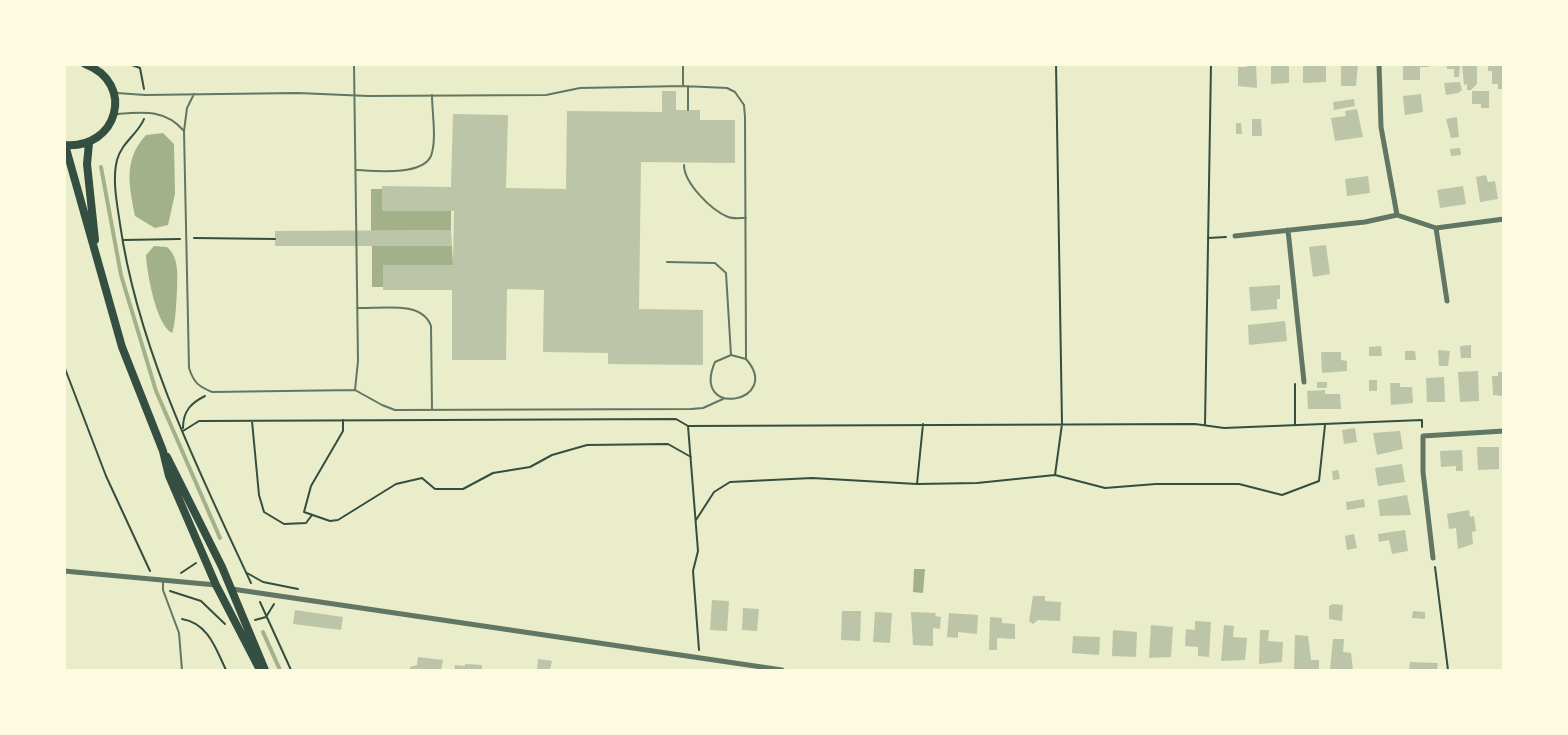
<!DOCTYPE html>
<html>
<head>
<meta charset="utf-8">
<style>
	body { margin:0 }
	#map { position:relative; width:1568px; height:735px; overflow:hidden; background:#e9edc9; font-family:Ubuntu,sans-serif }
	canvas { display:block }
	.frame { position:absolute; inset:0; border:66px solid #fefae0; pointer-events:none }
</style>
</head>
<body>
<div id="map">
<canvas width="1568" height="735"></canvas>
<div class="frame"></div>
</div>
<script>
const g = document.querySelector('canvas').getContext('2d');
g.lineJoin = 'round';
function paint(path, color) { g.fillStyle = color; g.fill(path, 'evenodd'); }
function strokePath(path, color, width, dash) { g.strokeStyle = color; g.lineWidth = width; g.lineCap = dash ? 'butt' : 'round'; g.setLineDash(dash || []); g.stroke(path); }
paint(new Path2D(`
	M163 133 174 144 175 194 168 225 155 228 135 216C129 185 123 160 146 135Z
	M371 189H382V211H451V230L371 231Z
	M154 246 167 247C174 253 176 260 177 269 178 279 176 327 172 333 156 325 147 273 146 255Z
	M372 246H452L453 265H383V287H372Z
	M914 569H925L923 593 913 592Z`), '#a3b18a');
strokePath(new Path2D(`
	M101 167 121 275 156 391 220 538
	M263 632 280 670`), '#a3b18a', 4);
paint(new Path2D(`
	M1247 64H1256L1257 88 1238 86V67H1247Z
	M1271 64H1289V83L1271 84Z
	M1303 64H1326V82L1303 83Z
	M1341 64H1358L1356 86H1341Z
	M1403 64H1429V67H1420V80H1403Z
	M1447 64H1460L1459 77H1454V69H1447Z
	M1462 64H1477V84L1471 90H1467V84L1464 85Z
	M1488 64H1503L1502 89H1498V84H1492V71H1488Z
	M1460 82 1462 90 1458 93 1446 95 1444 83Z
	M662 91H676V110H700V120H735V163L641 162 639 309 703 310V365L608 364V353L543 352 544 290 507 289 506 360H452V290H383V265H453L454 211H382V186L451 187 453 114 508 115 506 188 566 189 567 111 662 112Z
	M1472 91H1489V108H1481V104H1472Z
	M1421 94 1423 112 1405 115 1403 96Z
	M1354 99 1355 106 1334 110 1333 102Z
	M1357 109 1363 137 1335 141 1331 118 1346 116 1345 111Z
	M1457 117 1459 137 1451 138 1446 119Z
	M1252 119H1261L1262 136H1252Z
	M1236 123H1241L1242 134H1236Z
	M1460 148 1461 155 1451 156 1450 149Z
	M1486 175 1488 182 1495 181 1498 199 1480 202 1476 177Z
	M1368 176 1370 193 1347 196 1345 179Z
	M1463 186 1466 204 1440 208 1437 190Z
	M451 230 452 246H275V231Z
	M1326 245 1330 274 1313 277 1309 247Z
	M1280 285V299H1277V309L1251 311 1249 287Z
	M1285 321 1287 341 1249 345 1248 325Z
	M1471 345V358H1461L1460 346Z
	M1381 346 1382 356H1369V347Z
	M1438 350 1450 351 1448 366H1439Z
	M1405 351H1415L1416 360H1405Z
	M1321 352H1341V360L1347 361V371L1322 373Z
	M1478 371 1479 401 1460 402 1458 372Z
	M1498 372H1503V396L1493 395 1492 376H1498Z
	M1444 377 1445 402H1427L1426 378Z
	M1369 380H1377V391H1369Z
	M1317 382H1327V388H1317Z
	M1390 383H1400V387H1412L1413 403 1391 405Z
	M1325 390V394H1340L1341 409H1308L1307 391Z
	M1355 428 1357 442 1344 444 1342 430Z
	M1400 431 1403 449 1377 455 1373 433Z
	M1477 447H1499V469L1478 470Z
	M1462 450 1463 471H1456V466L1441 467 1440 451Z
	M1402 464 1405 482 1378 486 1375 468Z
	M1338 470 1340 479 1333 480 1332 471Z
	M1407 495 1411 515 1380 516 1378 500Z
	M1364 499 1365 507 1347 510 1346 502Z
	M1469 510 1470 517 1474 516 1476 531 1472 532 1473 544 1458 549 1456 528 1449 529 1447 514Z
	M1405 530 1408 551 1392 554 1389 540 1379 542 1378 534Z
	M1354 534 1357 548 1347 550 1345 536Z
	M1033 596H1045V601L1061 602 1060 621 1038 620 1033 624 1029 621Z
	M712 600 729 601 727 631 710 630Z
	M1333 604 1343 605 1342 621 1329 619V606Z
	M743 608 759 609 757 631 742 630Z
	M295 610 343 617 341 630 293 624Z
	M842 611H861L860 641 841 640Z
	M1413 611 1425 612V619L1412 618Z
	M875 612 892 613 890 643 873 642Z
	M911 612 936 613 935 616 941 617 940 629 933 628V646L913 645Z
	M949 613 978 615 977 634 958 632V638L947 637Z
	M990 617 1002 618V623L1015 624V639L997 638V650H989Z
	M1195 621 1211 622 1209 657 1198 656V647L1185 646 1186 629 1195 630Z
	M1151 625 1173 627 1171 657 1149 658Z
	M1224 625 1234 626 1233 637 1247 638 1245 660 1221 661Z
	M1113 630 1137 632 1136 657 1112 656Z
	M1260 630H1269L1268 641 1283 642 1282 662 1259 664Z
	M1295 635 1308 636 1311 660H1319V670H1294Z
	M1073 636 1100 637 1099 655 1072 653Z
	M1333 639H1344L1343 652 1351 653 1353 670H1330Z
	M418 657 443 660 441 670H410V667L417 665Z
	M538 659 552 661 550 670H537Z
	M1410 662 1438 663 1437 670H1409Z
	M465 664 482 665V670H454L455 665 465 666Z`), '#bcc5a7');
strokePath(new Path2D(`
	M129 64 140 68 144 89
	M144 119C138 134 122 142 117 160 112 180 117 203 120 224 138 349 198 469 251 583
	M194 238 275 239
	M1208 238 1226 237
	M123 240 180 239
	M64 366 106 476 150 571
	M1295 384V425
	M343 420V431L311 486 304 512 330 521 338 520 396 484 422 478 435 489H463L493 473 530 467 552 455 587 445 668 444 691 457
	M252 421 259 495 264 512 284 524 306 523 312 515
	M1205 425 1211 64
	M183 428C183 411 191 403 205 396
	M183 431 199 421 676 419 688 426
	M1055 475 1062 424 1056 64
	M917 484 923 424
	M696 520 714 492 730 482 812 478 917 484 977 483 1055 475 1105 488 1156 484H1239L1282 495 1319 481 1325 425
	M1435 567 1448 670
	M181 573 196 563
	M247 573 263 582 298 589
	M170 591 201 601 225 624
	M260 602 291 670
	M182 619C208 623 216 649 226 670
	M255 620 266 617 274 604
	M699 650 693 571 698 551 688 426 1195 424 1224 428 1422 420V427`), '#344e41', 2);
strokePath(new Path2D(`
	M354 64 358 361 355 390
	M683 86V64
	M117 93 145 95 298 93 368 96 546 95 580 88 683 86 727 88 735 92 744 105 745 117 746 359C784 402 690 420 715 362L731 355 746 359
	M194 94 187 108 184 131 189 368C194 383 198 386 212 392L355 390 382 405 395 410 691 409 703 408 723 399
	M688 110V86
	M116 114C143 112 165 109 184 131
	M684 165C684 183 711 210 728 217 733 219 740 218 746 218
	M357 170C375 171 422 176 431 156 437 139 432 113 432 95
	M667 262 715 263 726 273 731 355
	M357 308C380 309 422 300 431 326L432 410
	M163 580V590L179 633 182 670`), '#617663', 2);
strokePath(new Path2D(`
	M1397 215 1436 228 1504 219
	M1436 228 1447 301
	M1288 230 1304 382
	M1235 236 1365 222 1397 215 1381 127 1379 64
	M1433 558 1423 472V436L1504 431
	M64 571 216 585
	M232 589 782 670`), '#617663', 5);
strokePath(new Path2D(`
	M89 143 87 164 95 240
	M64 145C118 150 136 83 85 64
	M65 145 122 347 163 451 169 476 216 585 260 670
	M167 457 222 567 265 670`), '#344e41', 8);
</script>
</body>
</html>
